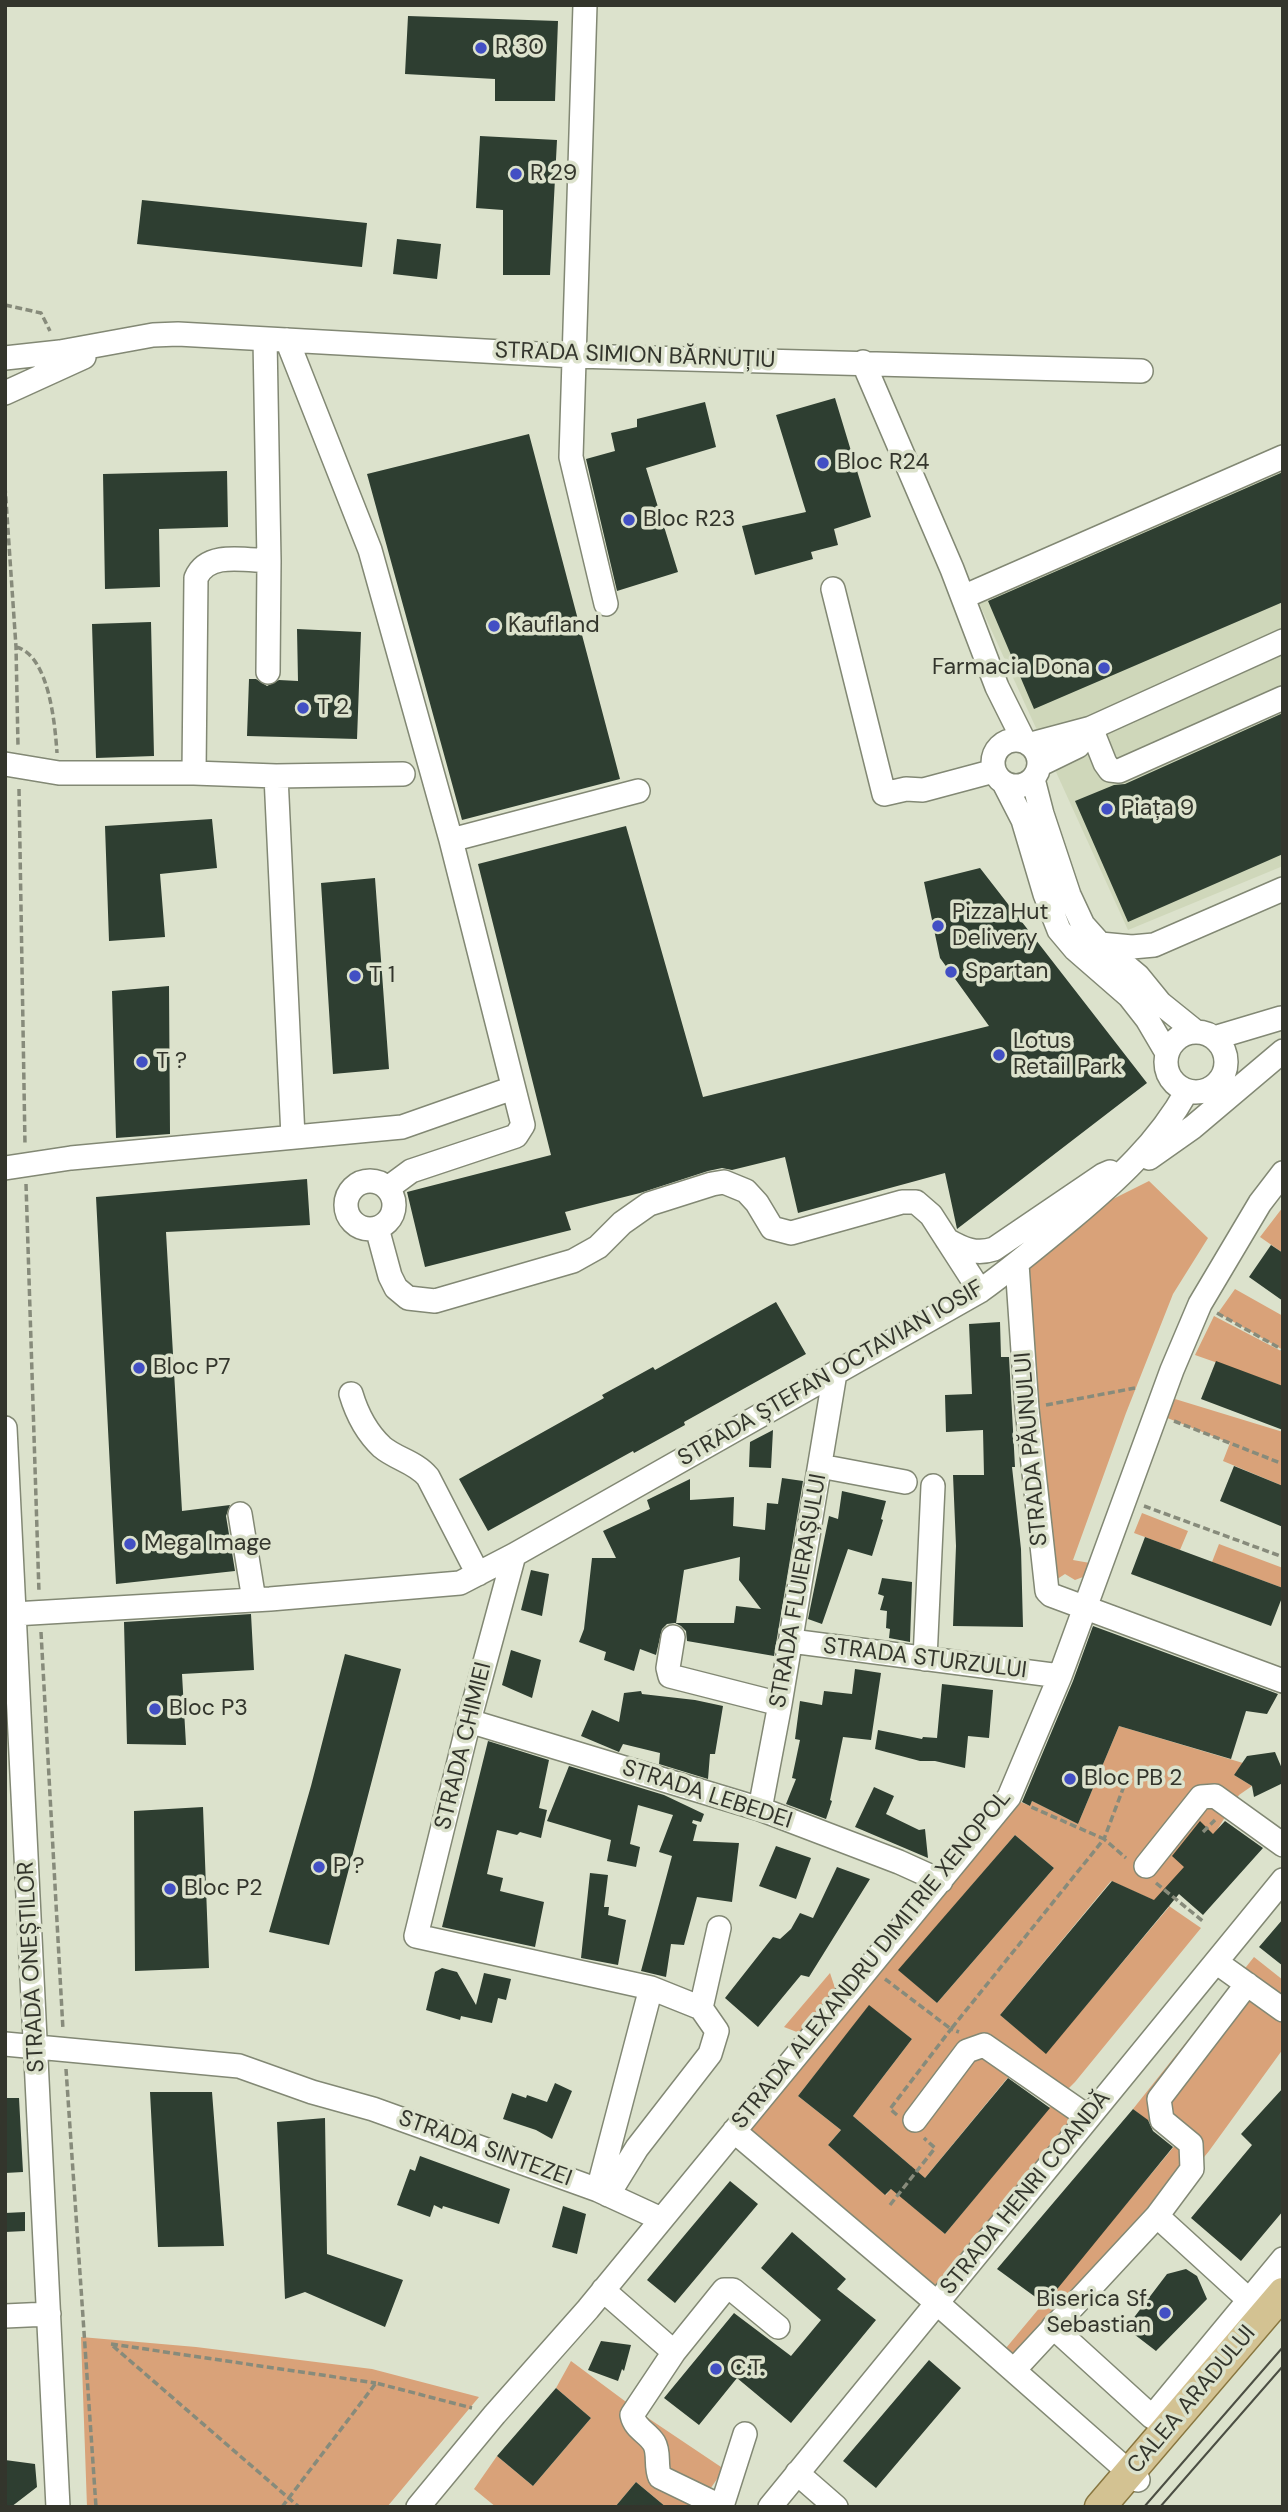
<!DOCTYPE html>
<html>
<head>
<meta charset="utf-8">
<style>
	body { margin:0 }
	#map { position:relative; width:1288px; height:2512px; overflow:hidden; background:#dce2cc; font-family:"DM Sans",sans-serif }
	canvas { display:block }
	.frame { position:absolute; inset:0; border:7px solid #33352c; pointer-events:none }
</style>
</head>
<body>
<div id="map">
<canvas width="1288" height="2512"></canvas>
<div class="frame"></div>
</div>
<script>
const g = document.querySelector('canvas').getContext('2d');
g.lineJoin = 'round';
function paint(path, color) { g.fillStyle = color; g.fill(path, 'evenodd'); }
function strokePath(path, color, width, dash) { g.strokeStyle = color; g.lineWidth = width; g.lineCap = dash ? 'butt' : 'round'; g.setLineDash(dash || []); g.stroke(path); }
function label(font, color, halo, rows, align = 'center') {
  g.font = font + ' "DM Sans",sans-serif'; g.lineWidth = 7; g.setLineDash([]); g.textBaseline = 'middle'; g.strokeStyle = halo; g.fillStyle = color; for (const [text, x, y, turn = 0] of rows) {
    g.save(); g.translate(x, y); g.rotate((+turn || 0) * Math.PI / 180); g.textAlign = isNaN(turn) ? turn : align; if (halo) g.strokeText(text, 0, 0); g.fillText(text, 0, 0); g.restore();
  }
}
paint(new Path2D(`
	M1283 443V866L1128 930 969 581Z`), '#cfd7ba');
paint(new Path2D(`
	M1149 1181 1208 1238 1173 1294 1126 1413 1073 1560 1090 1563 1083 1577 1075 1580 1065 1574 1045 1587 1019 1287 1032 1258 1099 1206Z
	M1283 1207V1253L1260 1237Z
	M1235 1289 1283 1316V1350L1218 1313Z
	M1214 1316 1283 1352V1386L1195 1355Z
	M1175 1399 1283 1432V1486L1223 1461 1230 1443 1165 1417Z
	M1142 1513 1188 1531 1180 1550 1134 1533Z
	M1219 1544 1283 1568V1588L1212 1562Z
	M1119 1726 1243 1763 1234 1775 1252 1786 1239 1795 1169 1906 1201 1928 1075 2082 1057 2100 1093 2111 937 2303 734 2131 1009 1797 1030 1806 1032 1801 1078 1824ZM1015 1835 1054 1868 937 2003 899 1970ZM1111 1881 1169 1907 1046 2053 1000 2015ZM869 2006 912 2039 853 2116 911 2166 886 2195 828 2145 841 2130 798 2096ZM1014 2070 1053 2103 945 2234 906 2201Z
	M1254 1957 1283 1980V2049L1209 2151 1031 2371 1006 2348 1177 2143 1133 2109Z
	M830 1973 837 1994 802 2034 784 2027Z
	M81 2337 196 2347 372 2369 479 2397 387 2507H87Z
	M571 2361 645 2416 724 2469 699 2505 666 2507 636 2482 615 2507H496L474 2489 497 2456 533 2486 591 2418 556 2388Z`), '#d9a279');
paint(new Path2D(`
	M408 16 558 21 555 101H495V79L405 74Z
	M480 136 557 140 550 275H503V210L476 208Z
	M142 200 367 223 362 267 137 244Z
	M397 239 441 244 437 279 393 274Z
	M835 398 871 517 834 529 838 545 811 552 813 559 755 575 742 526 806 512 776 415Z
	M705 402 716 447 646 468 678 572 617 591 586 459 615 451 611 433 637 427V419Z
	M529 434 620 779 462 820 367 474Z
	M227 471 228 527 159 529 160 587 105 589 103 474Z
	M1283 472V602L1034 709 988 601Z
	M151 622 154 756 96 758 92 624Z
	M297 629 361 632 357 739 247 736 249 679H256L267 686 279 680 298 681Z
	M1283 713V854L1128 922 1075 801 1114 785 1125 784Z
	M212 819 217 868 160 874 165 937 109 941 105 826Z
	M626 826 703 1097 989 1026 940 958 924 882 980 868 1147 1083 957 1229 945 1173 798 1213 785 1157 732 1170 722 1168 708 1171 640 1193 565 1212 571 1230 425 1267 407 1192 551 1155 478 864Z
	M375 878 389 1069 333 1074 321 883Z
	M169 986 170 1134 116 1138 112 991Z
	M307 1179 310 1225 166 1232 182 1511 230 1505 226 1516 235 1571 116 1584 96 1197Z
	M1271 1245 1283 1253V1301L1249 1277Z
	M776 1302 806 1354 684 1422 685 1425 634 1453 633 1451 488 1531 459 1479 604 1398 602 1395 653 1367 655 1370Z
	M1000 1322 1001 1357H1009L1015 1467H1012L1021 1549 1023 1627 953 1626 956 1546 953 1475H984L983 1430 946 1432 945 1395 972 1394 969 1324Z
	M1216 1361 1283 1386V1430L1201 1399Z
	M773 1430 771 1468 749 1467 750 1442Z
	M1234 1466 1283 1486V1527L1220 1501Z
	M782 1478 803 1481 774 1656 687 1641 686 1631 681 1626 675 1623 667 1624 662 1629 656 1655 640 1649 634 1671 604 1660 606 1652 579 1642 584 1629 592 1558H616L603 1531 650 1509 647 1500 690 1479V1500L734 1497 733 1526 765 1530 767 1503 778 1504ZM740 1557 739 1580 761 1609 736 1606 734 1623H676L684 1570Z
	M842 1491 886 1501 881 1519 883 1520 872 1556 848 1549 822 1624 808 1619 829 1516 838 1519Z
	M1145 1537 1283 1588V1595L1271 1626 1131 1574Z
	M531 1570 549 1574 542 1616 521 1610Z
	M882 1578 912 1582 910 1642 889 1638 890 1629 886 1628 887 1611 880 1610 884 1596 878 1594Z
	M251 1614 254 1670 182 1674 186 1745 127 1744 124 1622Z
	M1093 1626 1278 1694 1267 1714 1246 1711 1231 1759 1119 1726 1078 1824 1032 1801 1030 1806 1022 1802 1073 1681Z
	M511 1650 541 1660 532 1698 502 1685Z
	M345 1654 401 1669 329 1945 269 1932 311 1786Z
	M855 1669 881 1673 871 1740 843 1737 830 1800 832 1801 826 1819 786 1804 796 1779 792 1778 800 1740 795 1739 800 1701 822 1705 824 1691 852 1694Z
	M942 1684 993 1690 989 1738 968 1736 965 1768 935 1761H920L875 1749 878 1730 922 1739 923 1737 937 1738Z
	M641 1691 642 1694 695 1700 723 1706 715 1754H710L708 1779 659 1764 660 1753 623 1744 619 1752 581 1736 592 1710 619 1722 624 1693Z
	M488 1741 549 1760 539 1808 547 1810 541 1838 520 1832 517 1835 497 1830 487 1874 503 1878 500 1891 544 1902 535 1947 442 1927Z
	M1275 1752 1283 1771V1783L1254 1797 1252 1786 1234 1775 1247 1756Z
	M569 1766 664 1795 704 1814 701 1822 693 1820 692 1823 697 1825 693 1841 739 1843 732 1902 697 1897 684 1945 671 1944 666 1977 641 1971 672 1856 659 1852 673 1815 638 1805 630 1844 640 1847 636 1867 607 1861 611 1840 547 1821Z
	M874 1787 894 1796 886 1814 919 1830 925 1829 928 1858 855 1827Z
	M203 1807 209 1968 135 1971 134 1811Z
	M1200 1821 1213 1834 1225 1821 1263 1848 1203 1915 1179 1894 1046 2054 1000 2015 1112 1881 1154 1900 1184 1867 1172 1856Z
	M1015 1835 1054 1868 937 2003 898 1970Z
	M776 1846 811 1858 796 1899 759 1886Z
	M837 1867 870 1879 809 1977 801 1975 758 2027 725 1998 773 1937 780 1939 791 1929 800 1913 813 1918Z
	M590 1873 608 1875 604 1907H609L608 1915 626 1920 618 1965 581 1958Z
	M1283 1919V1966L1259 1947Z
	M442 1968 457 1972 476 2005 484 1973 511 1979 506 2000 498 1998 492 2023 461 2016 460 2020 426 2010 435 1972Z
	M869 2005 912 2039 853 2116 925 2178 1008 2078 1050 2108 945 2234 891 2189 885 2195 828 2145 841 2130 798 2096Z
	M555 2083 572 2091 552 2139 536 2130 503 2119 512 2093 526 2098 527 2095 547 2102Z
	M1283 2088V2211L1241 2261 1191 2218 1252 2145 1241 2134Z
	M150 2092H212L224 2246 158 2247Z
	M5 2098H19L23 2172 5 2173Z
	M1133 2109 1148 2120 1153 2131 1173 2147 1045 2304 997 2269Z
	M325 2118 327 2254 403 2280 385 2327 305 2292 285 2299 277 2122Z
	M420 2156 510 2189 499 2224 443 2206 442 2209 434 2205 430 2217 397 2205 410 2169 415 2171Z
	M730 2181 758 2204 675 2303 647 2280Z
	M563 2206 586 2214 577 2254 552 2247Z
	M25 2212V2231L5 2232V2213Z
	M792 2232 846 2279 837 2289 876 2320 791 2423 737 2378 699 2425 664 2398 734 2313 791 2356 821 2320 761 2268Z
	M1186 2269 1197 2276 1207 2299 1156 2351 1126 2328 1167 2274Z
	M601 2341 631 2345 624 2371 622 2369 618 2381 588 2370Z
	M929 2360 961 2388 876 2488 843 2461Z
	M556 2388 591 2418 533 2486 497 2456Z
	M5 2460 35 2464 37 2487 11 2507H5Z
	M636 2482 666 2507H615Z`), '#2e3e31');
const minor = new Path2D(`
	M585 5 571 457 606 604
	M265 339 269 561 268 672
	M287 340 370 550 451 840 523 1125 516 1136 411 1171 388 1188
	M5 358 60 352 153 335 178 334 574 356 1141 371
	M863 362 952 569 997 687 1024 741
	M5 393 84 357
	M833 589 884 794 906 789 923 790 994 771
	M963 597 1283 457
	M1091 728 1105 763 1110 770 1119 771 1283 698
	M993 763a23 23 0 1 1 46 0a23 23 0 1 1-46 0Z
	M1031 744 1091 728 1283 641
	M5 764 59 773H194L276 776 403 774
	M1039 765 1078 746 1091 728
	M194 773 196 578C207 551 245 560 269 561
	M276 776 293 1137
	M1033 779 1042 814 1069 895 1083 925 1100 944 1138 976 1160 1003 1196 1032
	M1004 783 1023 820 1045 894 1059 930 1075 949 1129 996 1147 1019 1167 1053
	M451 840 638 791
	M1100 944 1132 947 1154 945 1283 889
	M1166 1062a30 30 0 1 1 60 0a30 30 0 1 1-60 0Z
	M1214 1038 1281 1018
	M1149 1158 1193 1127 1283 1051
	M5 1168 71 1158 402 1127 513 1088
	M346 1205a24 24 0 1 1 48 0a24 24 0 1 1-48 0Z
	M377 1228 390 1276 396 1288 408 1298 435 1301 573 1261 598 1247 622 1223 649 1204 712 1184 724 1182 746 1191 757 1203 772 1228 791 1233 902 1202H916L931 1215 980 1291
	M947 1240C963 1249 976 1255 994 1249L1103 1175 1110 1172
	M1017 1264 1027 1409 1047 1591 1051 1595 1283 1681
	M351 1394C357 1414 366 1432 382 1447 396 1459 416 1462 428 1477L478 1574
	M5 1428 58 2507
	M820 1466 905 1482
	M240 1514 254 1600
	M514 1555 469 1721 416 1936 651 1988 701 2008
	M14 1614 270 1599 460 1583 514 1555 980 1291C1012 1268 1042 1243 1072 1218 1117 1180 1158 1143 1187 1091
	M673 1637 668 1668 670 1676 780 1704
	M791 1641 1060 1676
	M925 1659 933 1486
	M469 1721 760 1809 899 1862 941 1881
	M760 1809 780 1704 835 1373
	M1146 1866 1201 1797 1215 1796 1283 1845
	M1216 1962 1283 2010
	M651 1988 598 2190 661 2219
	M5 2044 239 2066 312 2092 373 2109 598 2190
	M915 2120 967 2051 984 2045 1088 2117
	M734 2131 937 2303 1138 2480
	M608 2195 637 2148 710 2054 717 2031 701 2008 719 1928
	M603 2290 674 2352
	M1249 2300 1283 2259
	M5 2316 49 2314
	M1053 2327 1152 2417 1249 2300 1157 2216
	M1014 2370 1157 2216 1192 2169 1191 2144 1162 2120 1159 2099 1247 1984
	M797 2473 836 2507
	M722 2506 745 2434
	M418 2507 495 2414 588 2309 1009 1797 1060 1676 1172 1370 1200 1304 1260 1203 1283 1173
	M722 2507 660 2477C655 2466 660 2453 654 2443 647 2432 635 2429 632 2415L674 2352 724 2290H733L778 2327
	M770 2507 1283 1880`);
const major = new Path2D(`
	M1100 2507 1283 2293`);
strokePath(minor, '#828874', 26);
strokePath(major, '#88763f', 33);
strokePath(new Path2D(`
	M5 305 41 313 50 331
	M5 486 16 647 18 746
	M16 647C49 655 55 724 57 753
	M19 789 25 1145
	M26 1184 39 1593
	M1217 1313 1283 1350
	M1046 1405 1135 1388
	M1174 1421 1283 1464
	M1144 1506 1283 1557
	M41 1632 63 2030
	M1124 1786 1104 1839 1126 1858
	M1203 1832 1215 1820
	M1156 1883 1204 1922
	M885 1979 951 2029 1104 1839 1029 1806
	M66 2069 96 2507
	M897 2115 890 2109 951 2029 959 2032
	M890 2205 935 2148 924 2138
	M111 2344 376 2383
	M113 2346 299 2507
	M282 2507 376 2383 472 2408`), '#878b7b', 3.5, [7, 3.5]);
strokePath(minor, '#fff', 23);
strokePath(major, '#d3c292', 30);
strokePath(new Path2D(`
	M1144 2507 1283 2347
	M1160 2507 1283 2366`), '#4b4e43', 2);
for (const [x, y, r, color] of [
	[481,48,7,"#424fc4"],
	[516,174,7,"#424fc4"],
	[823,463,7,"#424fc4"],
	[629,520,7,"#424fc4"],
	[494,626,7,"#424fc4"],
	[1104,668,7,"#424fc4"],
	[303,708,7,"#424fc4"],
	[1107,809,7,"#424fc4"],
	[938,926,7,"#424fc4"],
	[951,972,7,"#424fc4"],
	[355,976,7,"#424fc4"],
	[999,1055,7,"#424fc4"],
	[142,1062,7,"#424fc4"],
	[139,1368,7,"#424fc4"],
	[130,1544,7,"#424fc4"],
	[155,1709,7,"#424fc4"],
	[1070,1779,7,"#424fc4"],
	[319,1867,7,"#424fc4"],
	[170,1889,7,"#424fc4"],
	[1165,2313,7,"#424fc4"],
	[716,2369,7,"#424fc4"]
]) { const dot = new Path2D(); dot.arc(x, y, r, 0, 2 * Math.PI); g.fillStyle = color; g.fill(dot); strokePath(dot, '#dce2cc', 2.5); }
label('23px', '#33352c', '#dce2cc', [
	["R 30",495,48],
	["R 29",530,174],
	["Bloc R24",837,463],
	["Bloc R23",643,520],
	["Kaufland",508,626],
	["Farmacia Dona",1090,668,"right"],
	["T 2",317,708],
	["Piața 9",1121,809],
	["Pizza Hut",952,913],
	["Delivery",952,939],
	["Spartan",965,972],
	["T 1",369,976],
	["Lotus",1013,1042],
	["Retail Park",1013,1068],
	["T ?",156,1062],
	["Bloc P7",153,1368],
	["Mega Image",144,1544],
	["Bloc P3",169,1709],
	["Bloc PB 2",1084,1779],
	["P ?",333,1867],
	["Bloc P2",184,1889],
	["Biserica Sf.",1151,2300,"right"],
	["Sebastian",1151,2326,"right"],
	["C.T.",730,2369]
], 'left');
label('23px', '#33352c', '#dce2cc', [
	["STRADA SIMION BĂRNUȚIU",635,356,2],
	["STRADA ȘTEFAN OCTAVIAN IOSIF",831,1374,-30],
	["STRADA PĂUNULUI",1032,1449,-95],
	["STRADA FLUIERAȘULUI",799,1591,-80],
	["STRADA STURZULUI",925,1659,7],
	["STRADA CHIMIEI",464,1746,-76],
	["STRADA LEBEDEI",707,1795,18],
	["STRADA ALEXANDRU DIMITRIE XENOPOL",872,1960,-51],
	["STRADA ONEȘTILOR",32,1967,-93],
	["STRADA SINTEZEI",485,2149,20],
	["STRADA HENRI COANDĂ",1026,2193,-51],
	["CALEA ARADULUI",1192,2400,-50]
]);
</script>
</body>
</html>
